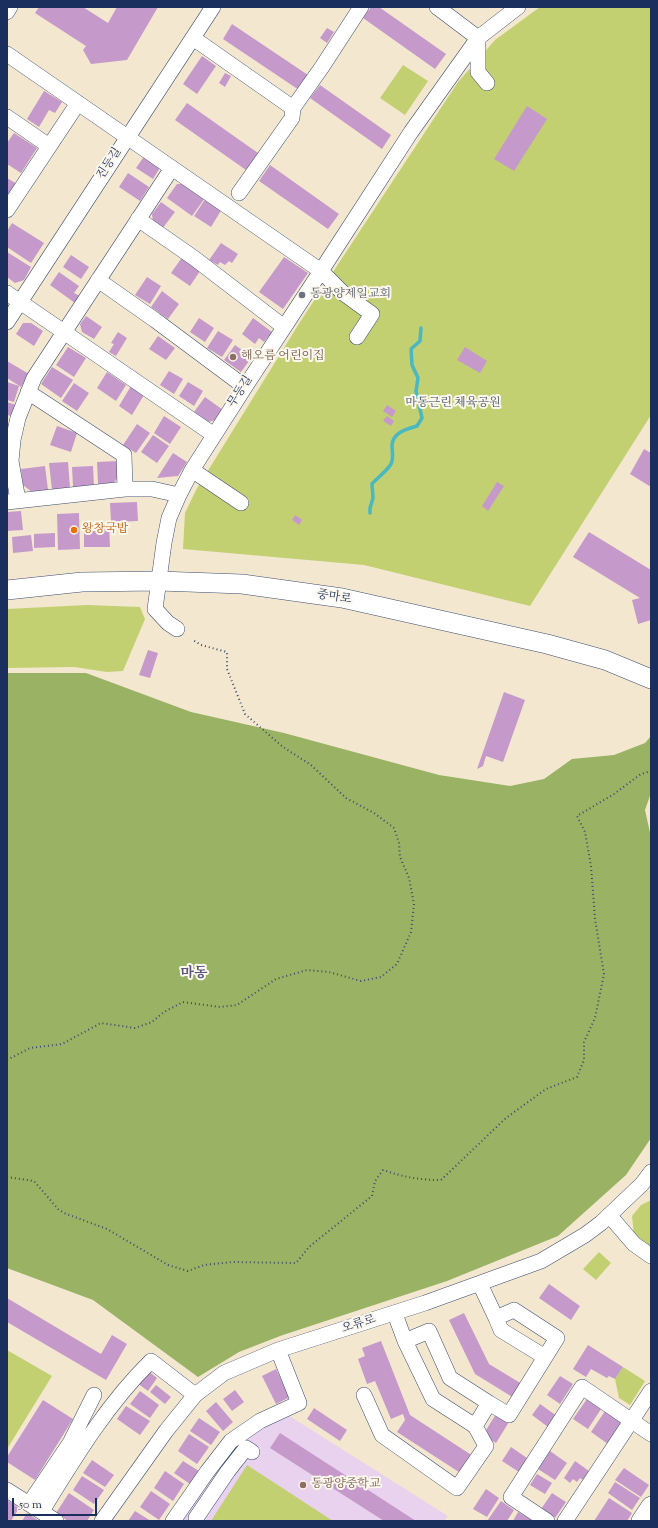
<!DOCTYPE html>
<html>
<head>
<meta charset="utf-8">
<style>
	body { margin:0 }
	#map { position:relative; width:658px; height:1528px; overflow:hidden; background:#f3e8cf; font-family:"Sorts Mill Goudy",serif }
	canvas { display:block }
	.frame { position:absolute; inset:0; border:8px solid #1b2f5e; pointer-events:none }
	.scale { position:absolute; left:12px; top:1498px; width:85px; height:18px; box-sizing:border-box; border:2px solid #1b2f5e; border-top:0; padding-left:5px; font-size:12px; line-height:14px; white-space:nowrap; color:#1b2f5e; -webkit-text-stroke:3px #fbf7ec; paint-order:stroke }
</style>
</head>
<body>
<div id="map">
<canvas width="658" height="1528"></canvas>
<div class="frame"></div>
<div class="scale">50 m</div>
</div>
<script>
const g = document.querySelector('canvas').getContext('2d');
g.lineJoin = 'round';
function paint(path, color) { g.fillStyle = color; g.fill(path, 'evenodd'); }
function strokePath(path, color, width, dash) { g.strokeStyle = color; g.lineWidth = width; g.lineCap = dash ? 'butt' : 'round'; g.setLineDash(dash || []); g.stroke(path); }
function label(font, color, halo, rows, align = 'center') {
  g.font = font + ' "Sorts Mill Goudy","Noto Serif KR",serif'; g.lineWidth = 4; g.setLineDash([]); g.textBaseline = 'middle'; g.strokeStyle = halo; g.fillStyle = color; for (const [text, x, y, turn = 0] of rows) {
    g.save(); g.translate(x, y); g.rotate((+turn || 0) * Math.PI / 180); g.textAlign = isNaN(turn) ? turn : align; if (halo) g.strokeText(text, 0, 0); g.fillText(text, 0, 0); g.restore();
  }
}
paint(new Path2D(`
	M288 1415 448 1516 444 1521H181L221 1464 255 1431Z`), '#e9d2ed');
paint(new Path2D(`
	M540 7H651V415L530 606 364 565 183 549 185 513 196 490 300 322 458 82 495 40Z
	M403 65 428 81 405 115 380 98Z
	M87 605 140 607 145 619 123 671 107 672 74 667 7 668V609Z
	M651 1200V1248L634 1235 632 1216 641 1205Z
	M599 1252 611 1263 596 1280 583 1269Z
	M7 1350 52 1376 7 1449Z
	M623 1367 645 1381 630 1405 619 1398 615 1379Z
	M247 1465 333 1521H211Z`), '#c2d072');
paint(new Path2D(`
	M7 673H86L191 712 284 733 439 775 510 786 544 779 572 759 614 755 645 743 651 736V793L645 810 651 837V1138L626 1175 558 1236 447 1281 280 1336 239 1352 198 1377 93 1300 7 1268Z`), '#99b264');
strokePath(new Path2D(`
	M370 513V508L373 498 372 484C378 477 386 472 391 464 394 457 392 452 392 445 393 432 407 429 417 426L422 418 416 391 418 378 412 365 411 349 420 341 421 328`), '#49b8c0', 3.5);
paint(new Path2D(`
	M39 7H83L108 23 117 7H158L127 60 91 64 83 50 86 46 35 13Z
	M371 7H379L446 54 435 69 363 18Z
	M232 24 308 75 299 90 223 39Z
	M327 28 334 32 327 43 320 38Z
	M202 56 216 66 197 94 183 84Z
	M225 73 231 76 225 87 219 83Z
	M320 85 391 135 382 149 310 98Z
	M44 91 62 102 55 113 49 110 39 127 27 119Z
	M187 103 258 153 246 170 175 120Z
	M527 106 547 119 514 171 494 159Z
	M14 133 37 148 21 173 7 164V143Z
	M145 155 161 166 153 179 136 168Z
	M270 165 339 214 328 229 259 181Z
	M128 173 149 187 140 201 119 187Z
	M7 178 17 184 7 199Z
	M177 184H186L205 198 192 216 167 198Z
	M206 198 222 209 211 227 194 216Z
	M161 202 175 212 162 229 153 223 152 214Z
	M12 223 44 243 31 263 7 247V231Z
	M221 243 238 254 232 263 229 261 225 265 220 262 218 265 209 260Z
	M7 252 31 267 24 280 15 283 7 277Z
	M71 255 89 267 81 279 63 267Z
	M183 256 202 268 190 286 171 273Z
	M284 257 308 273 283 309 259 292Z
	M59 272 79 286 74 293 80 296 75 303 50 285Z
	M147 277 161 286 150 304 135 295Z
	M162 291 179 304 168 319 151 307Z
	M86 316 102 327 94 339 82 332 80 324Z
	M199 318 214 328 205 342 190 332Z
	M253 318 272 332 264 342 259 338 255 344 242 334Z
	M23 323H31L43 331 34 346 16 334Z
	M218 331 233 340 222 357 207 348Z
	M118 332 127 338 116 356 109 352 114 344 111 343Z
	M158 336 175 348 166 360 149 349Z
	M235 345 252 357 241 372 224 360Z
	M68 347 86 358 74 377 56 365Z
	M465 347 487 361 480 373 457 360Z
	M7 361 29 374 21 387 7 378Z
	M52 367 73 380 61 398 41 384Z
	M169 371 183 379 174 394 160 385Z
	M107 372 126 385 116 401 97 388Z
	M7 382 19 386 14 402 7 400Z
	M188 382 203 391 194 406 179 396Z
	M74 383 89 393 77 411 62 401Z
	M131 386 144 395 132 415 119 406Z
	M205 397 223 410 216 420 208 422 194 412Z
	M7 402 16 405 12 416 7 415Z
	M387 405 396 411 392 417 383 411Z
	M164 416 181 427 170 444 154 433Z
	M387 416 394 421 391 426 383 421Z
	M137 424 150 433 136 453 123 445Z
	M57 426 77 433 71 452 50 445Z
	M153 435 169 446 157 463 141 452Z
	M644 449 651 453V487L630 474Z
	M173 453 187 462 178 476 157 478Z
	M118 461 119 476 114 483 98 484 97 462Z
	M68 462 70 488 52 490 49 463Z
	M45 466 48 490 32 492 23 485 21 469Z
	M93 466 94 486 73 487 72 467Z
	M497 482 504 486 488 511 482 506Z
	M137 502 138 521 111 522 110 503Z
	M21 511 23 530 7 531V512Z
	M79 513 80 549 58 550 57 514Z
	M295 515 302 520 299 525 292 520Z
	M109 524 110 547H84V525Z
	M589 532 651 570V620L638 624 632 600 640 598 573 557Z
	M55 533V547L34 548V534Z
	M31 535 33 551 13 553 12 537Z
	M148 650 158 653 150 678 139 675Z
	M504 692 525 700 503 762 486 756 483 766 477 769Z
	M549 1284 580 1306 571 1320 539 1298Z
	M7 1298 101 1354 112 1335 127 1344 106 1380 7 1322Z
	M464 1313 489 1364 522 1384 514 1398 475 1374 449 1320Z
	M381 1341 410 1415 473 1456 462 1474 397 1432 405 1420 403 1414 391 1419 375 1381 367 1384 358 1359 365 1356 362 1348Z
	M588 1345 623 1367 615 1379 609 1376 607 1378 591 1369 586 1377 573 1369Z
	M276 1369 290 1397 276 1404 262 1376Z
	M147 1370 157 1378 148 1391 137 1383Z
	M560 1376 573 1384 560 1404 547 1395Z
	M156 1385 171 1397 165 1404 150 1392Z
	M235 1390 244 1402 232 1411 223 1399Z
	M140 1391 159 1405 150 1418 130 1404Z
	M589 1396 603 1406 588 1429 573 1419Z
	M43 1400 73 1419 35 1480 7 1462V1457Z
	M216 1402 233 1422 223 1431 206 1411Z
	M540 1404 557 1416 548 1427 532 1415Z
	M126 1406 150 1421 140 1435 117 1419Z
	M314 1408 347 1430 340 1441 307 1419Z
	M605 1411 623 1422 608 1444 591 1432Z
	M496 1414 509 1422 496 1443 483 1435Z
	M199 1418 220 1432 211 1445 190 1431Z
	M280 1433 416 1521H384L270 1448Z
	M189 1434 209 1447 197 1464 178 1451Z
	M511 1447 527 1458 519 1472 502 1461Z
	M550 1451 567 1463 555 1480 538 1469Z
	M92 1460 114 1475 105 1487 83 1473Z
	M183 1461 199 1471 190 1484 174 1473Z
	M575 1461 589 1471 583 1480 580 1478 577 1482 573 1479 570 1483 564 1478Z
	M624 1468 649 1485 641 1497 615 1480Z
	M165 1471 184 1484 173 1501 154 1488Z
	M537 1474 552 1483 545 1494 530 1485Z
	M82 1476 104 1490 94 1504 73 1490Z
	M615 1482 640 1498 632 1510 608 1493Z
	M486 1489 499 1498 487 1517 473 1509Z
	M151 1491 170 1504 159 1520 140 1507Z
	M69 1493 94 1510 87 1521H68L56 1513Z
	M552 1493 566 1502 555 1518 541 1509Z
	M609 1498 632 1513 627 1521H594Z
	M7 1500 19 1508 11 1521H7Z
	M501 1501 514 1510 507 1521H487Z
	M135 1511 151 1521H128Z
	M518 1512 533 1521H513Z
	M27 1513 39 1521H22Z`), '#c699cb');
const minor = new Path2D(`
	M437 7 478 38V72L487 83
	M7 12 10 7
	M193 38 293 108 292 118 239 193
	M7 54 321 271 343 293 372 314 357 337
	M293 108 322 67 361 7
	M7 117 49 146
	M7 210 78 103
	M138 219 194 258 284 327
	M98 280 155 320 245 387
	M7 293 214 435
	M7 322 213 7
	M28 392 124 455 125 489
	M192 470 241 503
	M18 500 11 461 13 440 18 418 34 378 172 168
	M7 502 125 489H152L179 495
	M177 629 168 623 155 609 164 543 169 518 179 495 192 470 245 387 321 271 411 132 478 38 518 7
	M609 1215 634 1244 651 1256
	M480 1284 496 1318 514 1310 557 1338 509 1415 489 1403
	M395 1314 405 1341 433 1399 475 1426 489 1403 450 1378 429 1331 405 1341
	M496 1318 501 1330 545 1357
	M364 1395 382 1435 457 1488 486 1446 475 1426
	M7 1490 56 1521
	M29 1504 70 1443 94 1395
	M42 1511C74 1459 107 1404 151 1361L195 1395
	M196 1518 228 1471 246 1448 252 1452
	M102 1521 166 1431 195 1395 224 1373 278 1350 425 1303 541 1261 585 1235 601 1223 642 1184 651 1172
	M173 1521 207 1472 231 1441 260 1421 299 1403 278 1350
	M547 1521 511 1497 582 1387 651 1434
	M565 1521 651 1391`);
const major = new Path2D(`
	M7 590 82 582 159 581 242 584 342 598 547 644 605 660 651 679
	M641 1521 651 1506`);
strokePath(minor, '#3b4b6f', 16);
strokePath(major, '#3b4b6f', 20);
strokePath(new Path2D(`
	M7 1060 30 1048 62 1044 101 1023 135 1028 152 1022 164 1012 183 1002 220 1007 237 1005 276 979 307 970 329 972 361 981 381 977 397 964 411 932 414 904 409 878 400 857 399 843 394 828 374 813 346 798 311 765 283 747 245 714 227 669V652L201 645 193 640
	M7 1177 34 1181 58 1209 64 1213 107 1229 168 1265 188 1271 204 1265 232 1262 296 1263 309 1247 372 1196 375 1181 383 1170C403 1177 420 1180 441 1180L506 1118 546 1089 577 1077 584 1060V1042L595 1018 604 974 595 919 591 866 585 832 577 816 614 794 641 774 651 771`), '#3b4b6f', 2, [1, 3]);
strokePath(minor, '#fff', 15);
strokePath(major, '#fff', 19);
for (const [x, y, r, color] of [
	[302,295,4,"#6b7280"],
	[233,357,4,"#8d6e63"],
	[74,530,4,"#e8710a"],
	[303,1485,4,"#8d6e63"]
]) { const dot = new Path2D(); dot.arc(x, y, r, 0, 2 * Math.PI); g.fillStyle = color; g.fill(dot); strokePath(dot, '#fbf7ec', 1.5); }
label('12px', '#1b2f5e', '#fbf7ec', [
	["진등길",110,164,-57],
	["무등길",241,392,-57],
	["중마로",334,598,9],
	["오류로",359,1325,-18]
]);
label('12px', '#5b616d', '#fbf7ec', [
	["동광양제일교회",310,295]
], 'left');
label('12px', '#785e54', '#fbf7ec', [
	["해오름 어린이집",241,357],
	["동광양중학교",311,1485]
], 'left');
label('12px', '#455763', '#fbf7ec', [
	["마동근린 체육공원",453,404]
]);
label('12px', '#c56008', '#fbf7ec', [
	["왕창국밥",82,530]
], 'left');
label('bold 14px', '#575484', '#fbf7ec', [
	["마동",194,975]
]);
</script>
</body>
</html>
